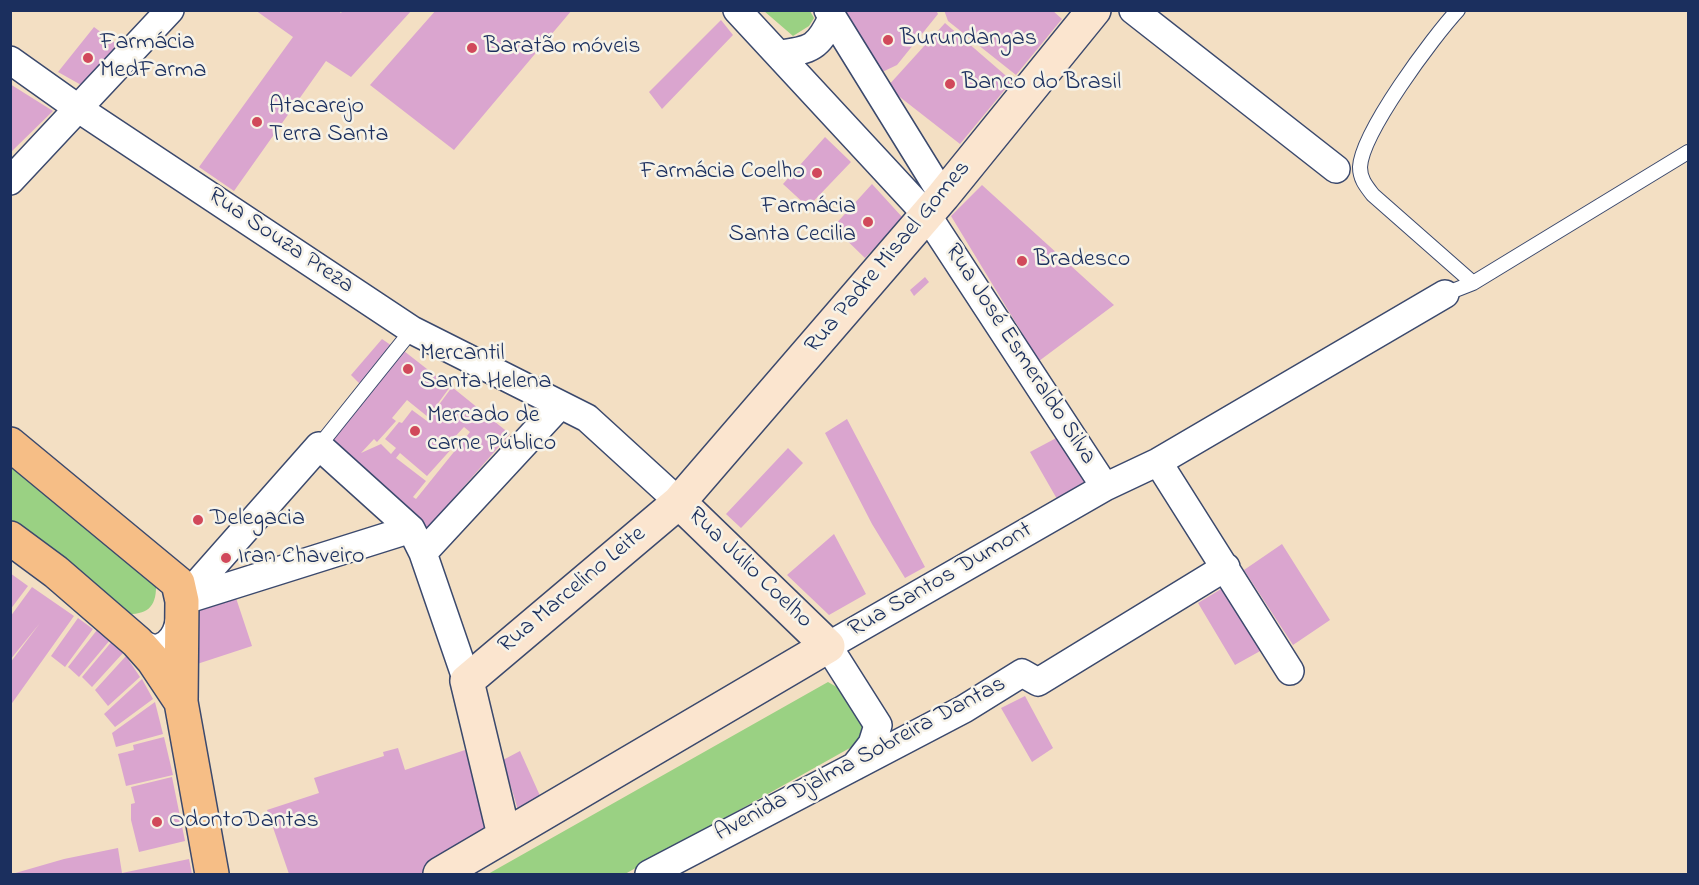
<!DOCTYPE html>
<html>
<head>
<meta charset="utf-8">
<style>
	body { margin:0 }
	#map { position:relative; width:1699px; height:885px; overflow:hidden; background:#f3dfc3; font-family:"Indie Flower",sans-serif }
	canvas { display:block }
	.frame { position:absolute; inset:0; border:12px solid #1b2f5e; pointer-events:none }
</style>
</head>
<body>
<div id="map">
<canvas width="1699" height="885"></canvas>
<div class="frame"></div>
</div>
<script>
const g = document.querySelector('canvas').getContext('2d');
g.lineJoin = 'round';
function paint(path, color) { g.fillStyle = color; g.fill(path, 'evenodd'); }
function strokePath(path, color, width, dash) { g.strokeStyle = color; g.lineWidth = width; g.lineCap = dash ? 'butt' : 'round'; g.setLineDash(dash || []); g.stroke(path); }
function label(font, color, halo, rows, align = 'center') {
  g.font = font + ' "Indie Flower",sans-serif'; g.lineWidth = 5; g.setLineDash([]); g.textBaseline = 'middle'; g.strokeStyle = halo; g.fillStyle = color; for (const [text, x, y, turn = 0] of rows) {
    g.save(); g.translate(x, y); g.rotate((+turn || 0) * Math.PI / 180); g.textAlign = isNaN(turn) ? turn : align; if (halo) g.strokeText(text, 0, 0); g.fillText(text, 0, 0); g.restore();
  }
}
paint(new Path2D(`
	M764 11H810L814 18 809 26 793 36Z
	M10 461 156 582C157 606 149 615 125 614L11 529Z
	M828 682 842 690 862 727 857 744 625 874H488Z`), '#9ad183');
paint(new Path2D(`
	M255 10H337L341 13 343 10H412L351 77 326 61 234 191 199 167 293 37Z
	M436 10H572L454 150 370 85Z
	M844 10H936L938 14 897 65 878 74Z
	M944 10H1052L1062 19 1016 75 948 21Z
	M721 20 733 35 662 109 649 92Z
	M945 23 1012 81 960 144 887 87Z
	M94 27 118 45 83 86 58 72Z
	M10 84 53 111 10 153Z
	M825 137 851 162 808 207 783 184Z
	M872 184 903 218 865 258 833 227Z
	M982 185 1114 305 1039 361 951 216Z
	M925 277 929 282 914 296 910 290Z
	M382 339 395 348 363 387 351 375Z
	M404 351 450 387 428 417 407 400 392 418 396 421 377 442 374 439 361 453 381 444 391 454 396 448 385 439 399 422 402 423 412 410 427 421 452 387 510 434 423 533 324 445ZM464 427 470 432 416 499 413 497 426 481 396 458 400 453 427 476 454 446 451 441Z
	M847 419 925 567 905 578 872 524 825 433Z
	M1060 436 1087 480 1057 499 1030 452Z
	M788 448 803 463 741 528 726 514Z
	M834 534 866 594 829 615 787 575Z
	M1282 544 1330 620 1293 645 1244 570Z
	M10 573 28 586 10 610Z
	M1226 586 1262 650 1235 665 1198 603Z
	M32 587 74 616 10 706V663L40 623 10 660V617Z
	M234 592 252 646 194 665V604Z
	M78 618 93 629 65 667 51 656Z
	M97 630 110 640 79 677 68 667Z
	M113 640 123 653 92 687 82 677Z
	M126 656 140 677 108 706 95 690Z
	M142 679 153 699 115 727 104 714Z
	M1025 696 1053 748 1032 762 1001 708Z
	M155 702 163 734 116 747 112 733Z
	M164 737 173 775 126 786 118 754 134 750 133 745Z
	M398 748 405 770 465 750 491 831 424 874H289L267 810 319 793 314 778 384 756 383 752Z
	M520 751 541 798 518 810 503 760Z
	M172 777 185 841 139 852 131 820V804L135 803 131 787Z
	M118 848 122 873 189 859 192 874H12L64 859Z`), '#daa5cf');
const lane = new Path2D(`
	M1458 10C1433 37 1362 132 1360 167 1360 179 1366 186 1373 195L1473 283
	M1445 294 1473 283 1688 152
	M319 446 412 330`);
const street = new Path2D(`
	M737 10 927 215 1105 487
	M828 10 943 196
	M1133 10 1336 169
	M780 54C811 50 818 48 832 18
	M10 60 79 109 412 330 587 418 679 502
	M10 181 170 10
	M1158 462 1290 671
	M423 553 560 405
	M182 601 319 446 411 529 423 553 467 681
	M137 642 154 649C178 646 180 621 182 601L411 529
	M855 766 872 744 878 725 828 646 1105 487 1158 462 1445 294
	M649 874 964 709 1022 673 1038 682 1226 567`);
const secondary = new Path2D(`
	M504 835 467 681 679 502 943 196 1094 10
	M440 874 828 646 679 502`);
const primary = new Path2D(`
	M10 444 178 583 182 601 181 702 212 874
	M10 538 56 572 137 642 153 660 181 702`);
strokePath(lane, '#3b496d', 16);
strokePath(street, '#3b496d', 30);
strokePath(secondary, '#3b496d', 36);
strokePath(primary, '#3b496d', 36);
strokePath(lane, '#fff', 14);
strokePath(street, '#fff', 27);
strokePath(secondary, '#fbe5cf', 33);
strokePath(primary, '#f6be86', 33);
for (const [x, y, r, color] of [
	[888,40,6,"#d1495b"],
	[472,48,6,"#d1495b"],
	[88,58,6,"#d1495b"],
	[950,84,6,"#d1495b"],
	[257,122,6,"#d1495b"],
	[817,173,6,"#d1495b"],
	[868,222,6,"#d1495b"],
	[1022,261,6,"#d1495b"],
	[408,369,6,"#d1495b"],
	[415,431,6,"#d1495b"],
	[198,520,6,"#d1495b"],
	[226,558,6,"#d1495b"],
	[157,822,6,"#d1495b"]
]) { const dot = new Path2D(); dot.arc(x, y, r, 0, 2 * Math.PI); g.fillStyle = color; g.fill(dot); strokePath(dot, '#f7f3e8', 2); }
label('24px', '#1b2f5e', '#f7f3e8', [
	["Burundangas",900,40],
	["Farmácia",100,44],
	["MedFarma",100,72],
	["Baratão móveis",484,48],
	["Banco do Brasil",962,84],
	["Atacarejo",269,108],
	["Terra Santa",269,136],
	["Farmácia Coelho",805,173,"right"],
	["Farmácia",856,208,"right"],
	["Santa Cecilia",856,236,"right"],
	["Bradesco",1034,261],
	["Mercantil",420,355],
	["Santa Helena",420,383],
	["Mercado de",427,417],
	["carne Público",427,445],
	["Delegacia",210,520],
	["Iran Chaveiro",238,558],
	["OdontoDantas",169,822]
], 'left');
label('24px', '#1b2f5e', '#f7f3e8', [
	["Rua Souza Preza",280,242,34],
	["Rua Padre Misael Gomes",889,258,-50],
	["Rua José Esmeraldo Silva",1019,355,57],
	["Rua Júlio Coelho",749,569,44],
	["Rua Santos Dumont",941,581,-30],
	["Rua Marcelino Leite",573,591,-40],
	["Avenida Djalma Sobreira Dantas",861,760,-28]
]);
</script>
</body>
</html>
